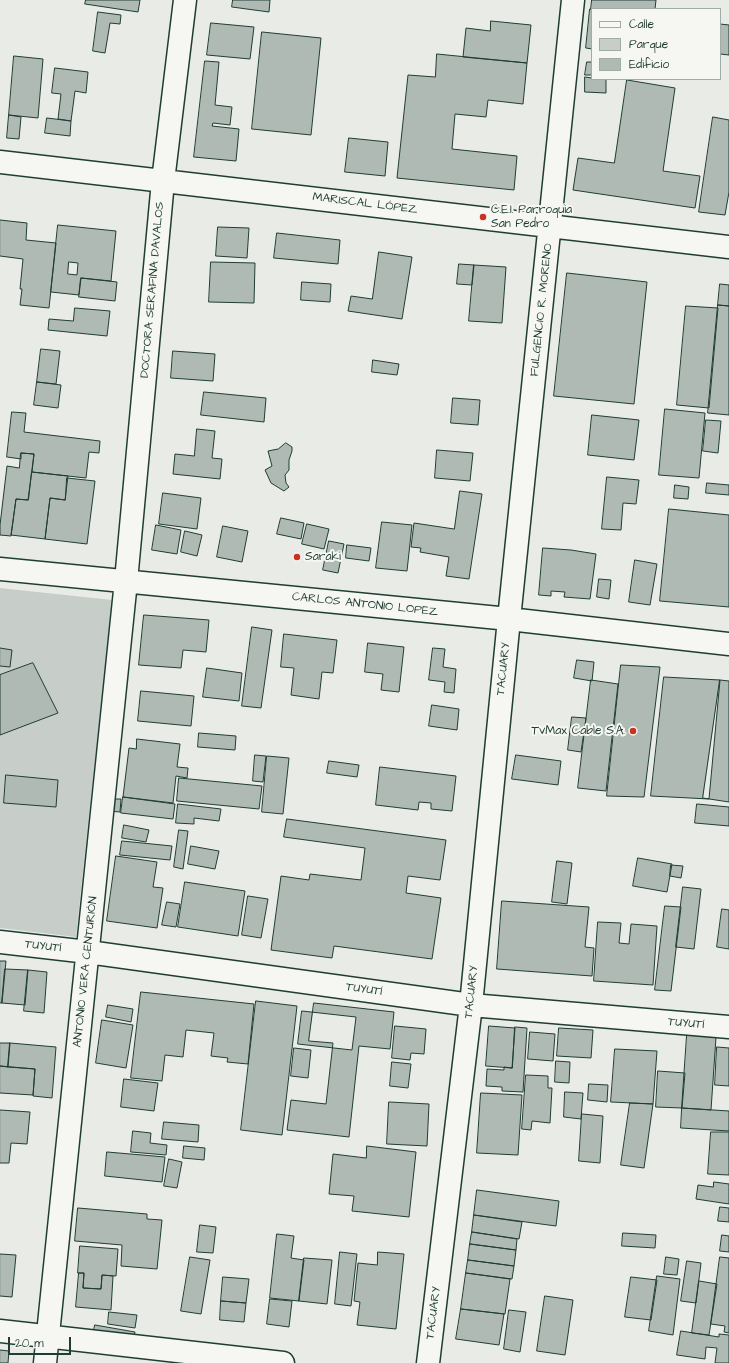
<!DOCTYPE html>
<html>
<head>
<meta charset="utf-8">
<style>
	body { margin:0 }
	#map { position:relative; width:729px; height:1363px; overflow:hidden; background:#e9ebe7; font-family:"Architects Daughter",sans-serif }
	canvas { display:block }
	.legend { position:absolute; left:591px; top:8px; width:130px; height:72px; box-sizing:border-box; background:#f6f6f2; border:1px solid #a0aca6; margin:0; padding:5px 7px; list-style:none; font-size:12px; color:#1f3d34 }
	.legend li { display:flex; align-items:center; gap:8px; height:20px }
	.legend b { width:20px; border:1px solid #a0aca6 }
	.scale { position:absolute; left:8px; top:1337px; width:63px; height:18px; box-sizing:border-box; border:2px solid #1f3d34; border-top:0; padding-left:5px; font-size:12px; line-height:14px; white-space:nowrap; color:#1f3d34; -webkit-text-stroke:3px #f6f6f2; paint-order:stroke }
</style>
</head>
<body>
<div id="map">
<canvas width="729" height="1363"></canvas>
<ul class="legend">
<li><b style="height:5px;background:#f6f6f2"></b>Calle</li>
<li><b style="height:11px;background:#c7cec9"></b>Parque</li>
<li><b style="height:11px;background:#b0bab5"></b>Edificio</li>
</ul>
<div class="scale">20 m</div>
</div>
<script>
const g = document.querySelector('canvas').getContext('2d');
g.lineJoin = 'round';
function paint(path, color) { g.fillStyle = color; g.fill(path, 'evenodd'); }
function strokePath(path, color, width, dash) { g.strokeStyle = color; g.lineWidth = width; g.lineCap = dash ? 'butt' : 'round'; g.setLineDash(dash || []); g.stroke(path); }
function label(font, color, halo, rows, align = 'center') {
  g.font = font + ' "Architects Daughter",sans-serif'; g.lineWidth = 4; g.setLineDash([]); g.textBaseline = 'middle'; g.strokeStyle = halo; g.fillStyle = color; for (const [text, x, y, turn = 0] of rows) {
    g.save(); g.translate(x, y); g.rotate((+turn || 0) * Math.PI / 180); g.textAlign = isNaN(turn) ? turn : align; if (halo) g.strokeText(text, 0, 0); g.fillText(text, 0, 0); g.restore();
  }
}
paint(new Path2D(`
	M0 588 112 600 76 937 0 928Z`), '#c7cec9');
const building = new Path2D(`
	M86 0H140L138 12 85 4Z
	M233 0H270L269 12 232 7Z
	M592 0H656L655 9H591Z
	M590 9H592V49L586 48Z
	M98 12 121 15 120 24 110 23 105 53 93 51Z
	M491 21 531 25 527 63 463 57 466 28 490 31Z
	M211 23 254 27 250 59 207 55Z
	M720 24 729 25V55L720 54Z
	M262 32 321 38 311 135 252 129Z
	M437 54 527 63 523 104 488 100 486 117 455 114 452 149 517 156 514 190 397 178 408 75 435 77Z
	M14 56 43 59 38 118 9 115Z
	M205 61 219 62 215 105 232 107 230 125 213 123 212 126 239 129 236 161 194 157Z
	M587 62H592V75H585Z
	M55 68 88 72 86 93 75 91 71 121 58 119 61 94 52 93Z
	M585 77 592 78V79H606V93L585 92Z
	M627 80 675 88 663 171 700 176 695 208 573 190 578 158 614 163Z
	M9 115 21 117 19 139 7 138Z
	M713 117 729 120V192L725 215 699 212Z
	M47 118 71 121 70 136 45 133Z
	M349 138 388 142 385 176 345 172Z
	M0 220 27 223 26 240 56 243 49 308 20 305 22 289H20L23 259 0 256Z
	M58 225 116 231 111 281 81 278 79 295 51 292ZM69 262 78 263 77 275 68 274Z
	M218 227 249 228 247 258 216 256Z
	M277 233 340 240 338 264 274 258Z
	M379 252 412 257 402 319 348 311 351 296 372 299Z
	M211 262 255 263 254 303 209 302Z
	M459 264 474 265 472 285 457 284Z
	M474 265 506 267 502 323 469 321Z
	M567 273 647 282 634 404 554 396Z
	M81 278 117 282 115 301 79 297Z
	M302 282 331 284 330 302 301 300Z
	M720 284 729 285V306L718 305Z
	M718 305 729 306V415L708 413Z
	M686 306 718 308 709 408 677 405Z
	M75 308 110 311 107 336 48 330 49 319 73 321Z
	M41 349 60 351 56 384 37 382Z
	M173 351 215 354 213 381 171 378Z
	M373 360 399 364 397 375 372 372Z
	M37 382 61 385 58 408 34 405Z
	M204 392 266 398 264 422 201 415Z
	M453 398 480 400 478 425 451 423Z
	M665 409 705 413 699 478 659 475Z
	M12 412 26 413 24 432 100 441 99 453 89 452 86 478 32 472 34 454 21 453V459L7 457Z
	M592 415 639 420 634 460 588 455Z
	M706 420 721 421 718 453 703 451Z
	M197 429 215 431 212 458 222 459 220 479 173 474 175 454 194 456Z
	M286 443 292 447V451L289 460V470L285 475 286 483 289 487 284 491 271 483 265 470 272 466 268 451 278 449Z
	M437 450 473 453 470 481 435 478Z
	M21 453 34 454 28 500 16 499 11 536 0 535V525L7 466 19 468Z
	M32 472 68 476 65 500 50 498 45 539 11 535 16 499 28 500Z
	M607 477 639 480 636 504 623 503 621 530 602 529Z
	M67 478 95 481 87 544 45 539 50 498 65 500Z
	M707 483 729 485V495L706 493Z
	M675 485 689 487 688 499 674 498Z
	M460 491 482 494 469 579 446 576 449 557 420 552 421 548 411 547 414 523 454 529Z
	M163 493 201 498 197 529 159 524Z
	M669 509 729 515V607L660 601Z
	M281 518 304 523 301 539 277 534Z
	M382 522 412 525 407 571 376 568Z
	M307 524 329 529 324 549 302 544Z
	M156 525 181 530 177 554 152 550Z
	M223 526 248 531 242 562 217 557Z
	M185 531 202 535 197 556 181 552Z
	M329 541 344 544 338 573 323 570Z
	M347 545 371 548 369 561 346 558Z
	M543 548 571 550 596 554 590 599 564 597 565 592 551 591V596L539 595Z
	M635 560 657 564 650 605 629 602Z
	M599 579 611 580 609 599 597 597Z
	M144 615 209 620 206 652 183 650 181 668 139 665Z
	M252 627 272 630 261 708 242 706Z
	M284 634 337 640 333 673 322 672 319 699 291 695 294 668 281 667Z
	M368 643 404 647 399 692 381 690 383 674 365 672Z
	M0 648 12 650 10 667 0 666Z
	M433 648 445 649 443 667 456 669 454 693 444 692 445 682 429 680Z
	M577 660 594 662 592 681 574 678Z
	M33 663 58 713 0 735V675Z
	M621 665 660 667 644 797 607 796Z
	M207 668 242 673 239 701 203 697Z
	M664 677 720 680 709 799 651 796Z
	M591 680 618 684 606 791 578 788Z
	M720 680 729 681V802L703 798Z
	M141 691 194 696 191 726 138 721Z
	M432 705 459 709 457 730 429 726Z
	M572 717 586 718 581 752 568 750Z
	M199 733 236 736 235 750 198 747Z
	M137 739 180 744 177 767 188 768 187 778 176 776 173 803 123 797 129 748 136 749Z
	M255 755 266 756 263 782 253 781Z
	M516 755 561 761 558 785 512 779Z
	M267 756 289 758 283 814 262 812Z
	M329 761 359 765 357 777 327 773Z
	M380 767 456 776 452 811 431 809V803L419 802 418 810 376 805Z
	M6 775 58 780 56 807 4 803Z
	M179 778 262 786 259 809 177 801Z
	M123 797 175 804 173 819 121 813Z
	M110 799H121L120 812 109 811Z
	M178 804 221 809 219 821 194 818V824L176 823Z
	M697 804 729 807V826L695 823Z
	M287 819 446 840 440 880 408 876 406 893 441 898 432 959 334 946 332 958 271 950 281 876 309 880 310 874 361 880 365 848 284 837Z
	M124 825 149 830 146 842 122 838Z
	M179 830 188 831 183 869 174 867Z
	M122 841 172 846 170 860 120 855Z
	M191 846 219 851 215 869 188 864Z
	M116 856 157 862 153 887 163 888 157 928 107 921Z
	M638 858 672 864 667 892 633 886Z
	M557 861 572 863 567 904 552 902Z
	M671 865 683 866 681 878 670 876Z
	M185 882 245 891 238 936 178 927Z
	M683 887 701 889 694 949 676 947Z
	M248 896 268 899 261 938 242 935Z
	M502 901 589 907 585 947 594 948 592 976 497 969Z
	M167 902 180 904 176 927 162 925Z
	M665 906 681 907 671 991 655 990Z
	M722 909 729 910V949L717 947Z
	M598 922 621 923 619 943 629 944 631 924 657 926 653 985 594 981Z
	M0 961H6L2 1003H0Z
	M5 969 28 970 25 1005 2 1003Z
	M28 970 47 972 44 1013 24 1011Z
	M141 992 254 1004 248 1064 227 1062 228 1058 211 1056 214 1033 186 1030 183 1057 165 1055 162 1081 131 1078Z
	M256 1001 297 1006 282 1135 241 1130Z
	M314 1003 394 1012 390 1049 359 1046 349 1137 287 1130 291 1100 326 1104 333 1043 309 1041Z
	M108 1005 133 1009 131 1022 106 1017Z
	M302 1011 356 1017 352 1050 298 1044Z
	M102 1020 133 1025 126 1068 96 1063Z
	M395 1026 426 1029 424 1054 411 1053 410 1060 392 1058Z
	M489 1026 515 1028 512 1068 486 1066Z
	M515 1027 527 1028 523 1092 502 1091V1087L486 1086 487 1069 504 1070V1067L512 1068Z
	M559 1028 593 1030 591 1058 557 1056Z
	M530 1032 555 1034 553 1061 528 1059Z
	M687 1035 716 1037 711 1110 682 1108Z
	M0 1043H10L8 1067 0 1066Z
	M10 1043 56 1047 52 1098 33 1096 35 1069 8 1067Z
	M717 1047 729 1048V1086L715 1085Z
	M294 1048 311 1050 308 1078 291 1076Z
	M615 1049 657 1051 653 1104 611 1102Z
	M556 1061 570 1062 569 1083 555 1082Z
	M392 1062 411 1064 408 1088 390 1086Z
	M0 1066 35 1069 33 1095 0 1093Z
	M658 1071 685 1073 682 1108 656 1107Z
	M526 1075 548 1076V1088H552L550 1123 532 1121 531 1130 522 1129Z
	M124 1079 158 1083 154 1111 121 1107Z
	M589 1084 608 1085 607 1102 588 1100Z
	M565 1092 583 1093 581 1119 564 1117Z
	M481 1093 522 1095 518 1155 477 1153Z
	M389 1102 429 1104 427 1146 387 1144Z
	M630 1103 653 1104 644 1168 621 1165Z
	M682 1108 729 1111V1131L681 1128Z
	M0 1110 30 1112 27 1144 11 1143 9 1163H0Z
	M582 1114 603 1116 600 1163 579 1161Z
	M164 1122 199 1125 198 1142 162 1139Z
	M133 1131 151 1133 150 1143 167 1145 166 1155 131 1152Z
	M711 1132H729V1175L708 1174Z
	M184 1146 205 1148 204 1160 183 1158Z
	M367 1146 416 1152 409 1217 352 1211 354 1196 329 1194 333 1154 366 1158Z
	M107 1152 165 1157 162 1182 105 1176Z
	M169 1159 182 1162 177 1188 164 1186Z
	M714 1182 729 1184V1204L696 1199 698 1185 713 1187Z
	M477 1190 559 1201 556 1226 474 1215Z
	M720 1207 729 1208V1222L718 1221Z
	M78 1208 147 1214V1219L162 1220 157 1269 121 1266 122 1245 75 1241Z
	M474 1215 522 1222 519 1239 472 1232Z
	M200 1225 216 1227 213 1253 197 1252Z
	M472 1232 517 1239 516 1250 470 1244Z
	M623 1233 656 1235 655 1248 622 1246Z
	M277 1234 294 1236 291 1258 304 1260 299 1301 270 1298Z
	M722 1235 729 1236V1252L720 1251Z
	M470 1244 516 1250 514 1266 468 1260Z
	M80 1246 118 1249 116 1276 102 1275 101 1289 83 1288 84 1273H78Z
	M340 1252 357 1254 351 1306 335 1304Z
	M378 1252 404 1254 396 1329 357 1325 360 1302 354 1301 358 1263 377 1265Z
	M0 1254 16 1255 12 1297 0 1296Z
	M190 1257 210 1260 201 1314 181 1311Z
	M666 1257 679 1259 677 1275 664 1274Z
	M720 1257 729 1258V1333L724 1332 725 1326 711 1324Z
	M304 1258 332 1260 327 1304 299 1301Z
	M468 1260 514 1266 512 1279 466 1273Z
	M687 1261 701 1263 696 1303 681 1301Z
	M79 1273H84L83 1288 101 1289 102 1275 113 1276 111 1310 76 1307Z
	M466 1273 510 1279 505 1314 461 1309Z
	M657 1276 680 1279 673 1335 649 1331Z
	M223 1277 249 1279 246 1303 221 1301Z
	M631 1277 657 1280 651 1320 625 1317Z
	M699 1281 717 1284 709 1335 692 1333Z
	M545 1296 573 1300 565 1355 537 1351Z
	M270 1299 292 1301 289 1327 267 1324Z
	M221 1301 246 1303 244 1322 220 1320Z
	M461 1309 504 1314 499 1345 456 1339Z
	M509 1310 526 1312 520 1352 504 1349Z
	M109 1312 137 1315 135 1328 108 1324Z
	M95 1325 135 1332 133 1342 93 1335Z
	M681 1331 719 1337V1334L729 1335V1363H715L717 1348 706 1347 705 1359 677 1355Z
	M0 1350 9 1351 8 1363H0Z`);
paint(building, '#b0bab5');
strokePath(building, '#1f3d34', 1);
const minor = new Path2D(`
	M0 162 729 247
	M0 569 509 619 729 644
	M0 942 88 952 471 1005 729 1027
	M0 1331 283 1363
	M45 1363 126 581 163 181 185 0
	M428 1363 471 1005 509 619 573 0`);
strokePath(minor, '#1f3d34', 25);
strokePath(minor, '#f6f6f2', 22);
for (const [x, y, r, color] of [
	[483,217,4,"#c8321e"],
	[297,557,4,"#c8321e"],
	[633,731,4,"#c8321e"]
]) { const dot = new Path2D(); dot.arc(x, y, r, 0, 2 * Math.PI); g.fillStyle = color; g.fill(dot); strokePath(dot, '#f6f6f2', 1.5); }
label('12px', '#1f3d34', '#f6f6f2', [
	["MARISCAL LÓPEZ",365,204,7],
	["DOCTORA SERAFINA DAVALOS",153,290,-85],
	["FULGENCIO R. MORENO",542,310,-84],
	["CARLOS ANTONIO LOPEZ",365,605,6],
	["TACUARY",504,669,-84],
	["TUYUTÍ",43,947,6],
	["ANTONIO VERA CENTURIÓN",86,972,-84],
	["TUYUTÍ",364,990,8],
	["TACUARY",472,992,-84],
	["TUYUTÍ",686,1024,5],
	["TACUARY",434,1313,-83]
]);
label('12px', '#1f3d34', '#f6f6f2', [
	["C.E.I. Parroquia",491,210],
	["San Pedro",491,224],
	["Saraki",305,557],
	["TvMax Cable S.A.",625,731,"right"]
], 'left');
</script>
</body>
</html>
